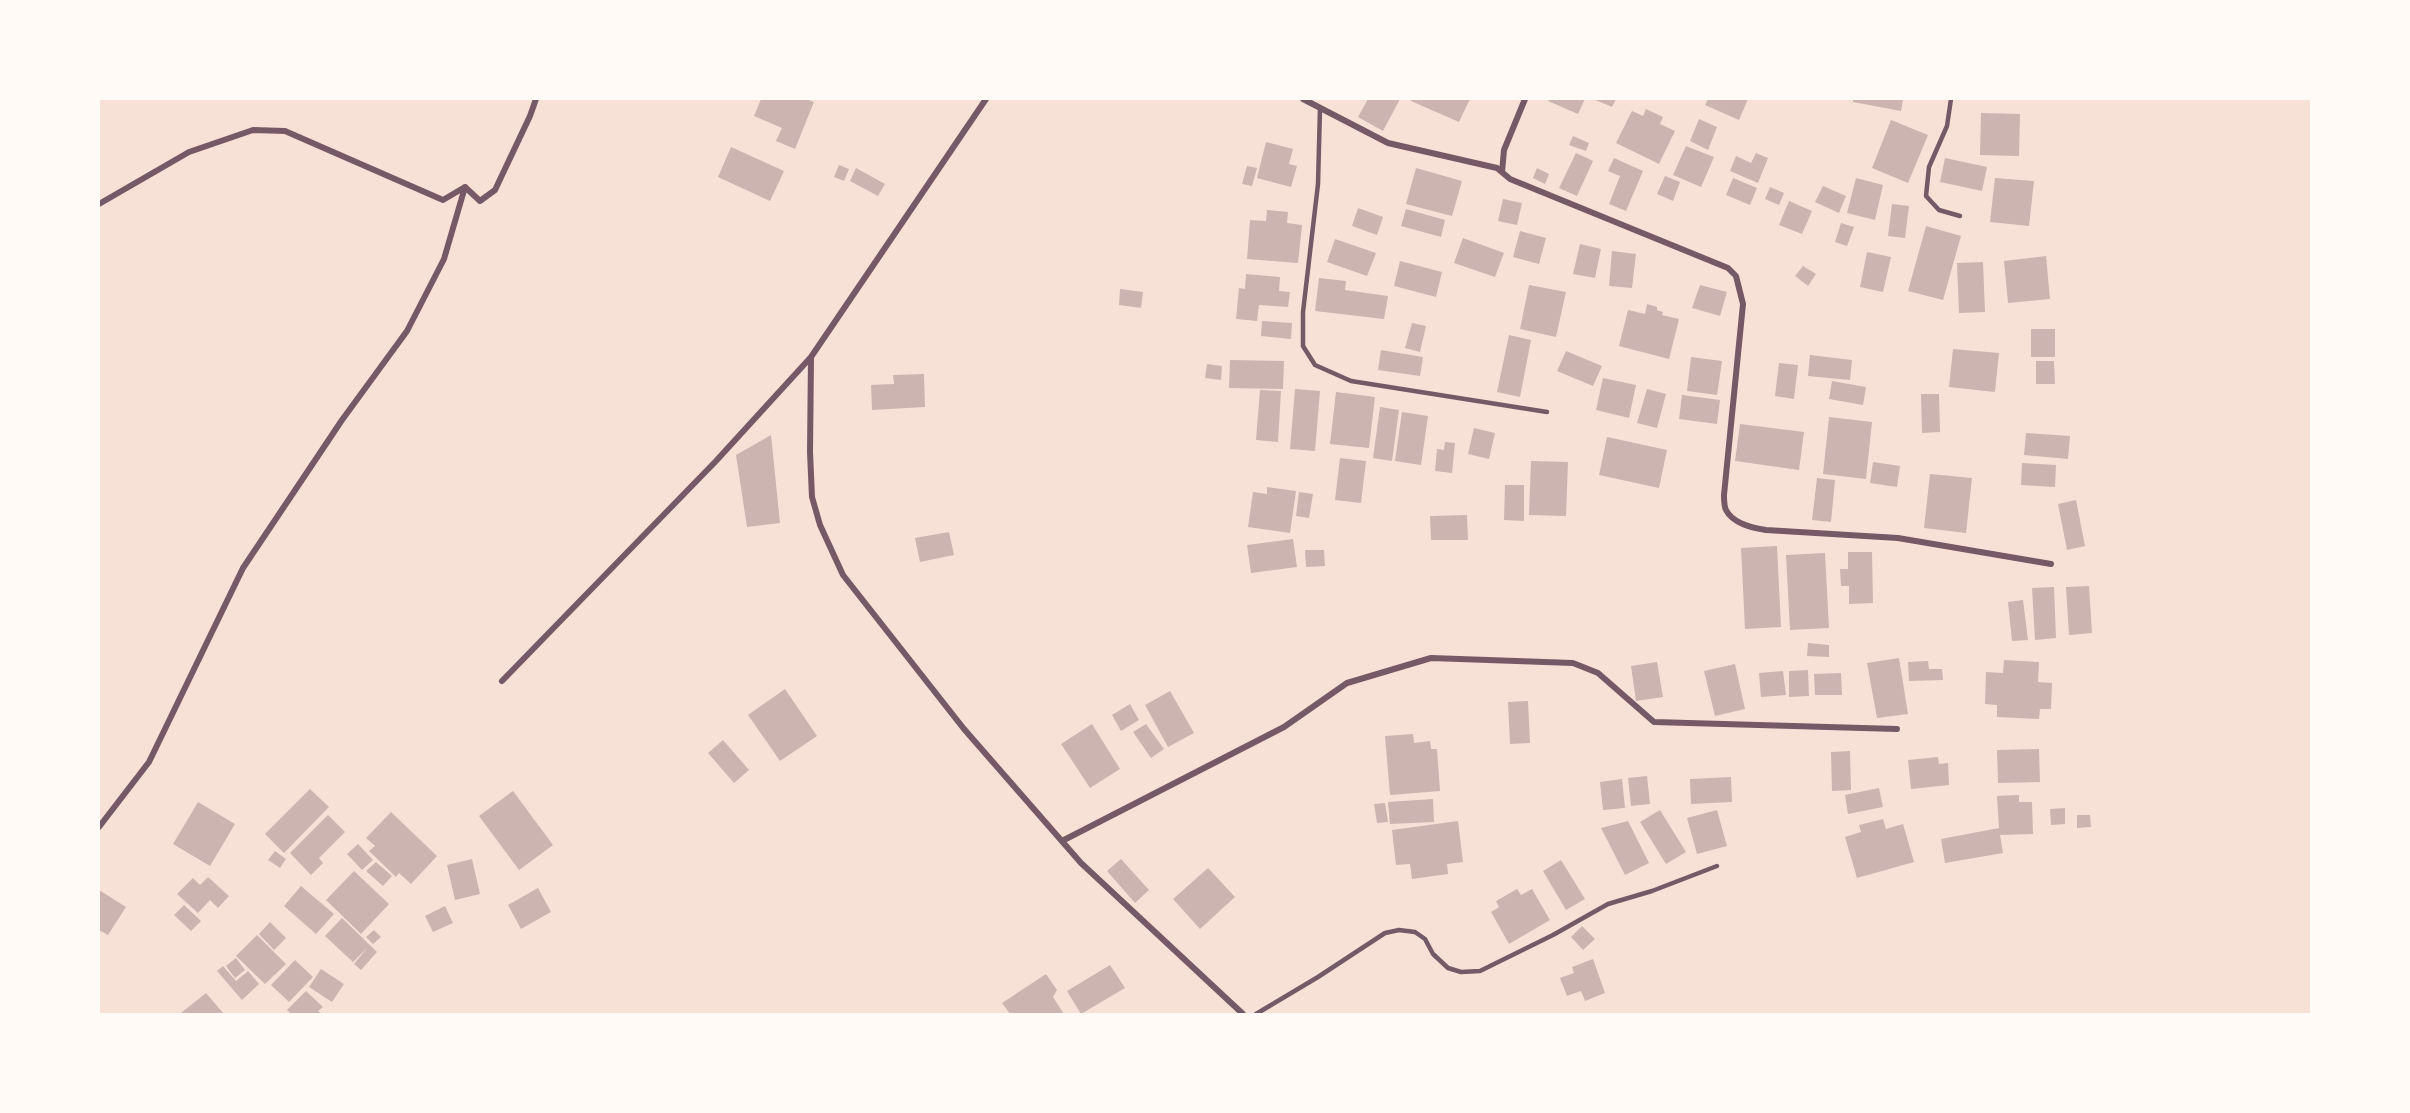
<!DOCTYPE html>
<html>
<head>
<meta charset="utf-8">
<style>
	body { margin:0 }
	#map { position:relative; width:2410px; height:1113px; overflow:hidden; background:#f7e1d7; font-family:Bitter,serif }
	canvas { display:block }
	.frame { position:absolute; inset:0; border:100px solid #fffaf5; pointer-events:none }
</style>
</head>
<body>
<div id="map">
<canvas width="2410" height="1113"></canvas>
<div class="frame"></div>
</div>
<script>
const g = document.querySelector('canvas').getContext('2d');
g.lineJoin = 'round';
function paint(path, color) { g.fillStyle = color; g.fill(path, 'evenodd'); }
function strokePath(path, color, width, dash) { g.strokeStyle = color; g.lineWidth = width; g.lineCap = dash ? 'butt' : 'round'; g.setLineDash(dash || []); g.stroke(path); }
paint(new Path2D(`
	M761 99H806L814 102 795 149 776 141 782 128 754 116Z
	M1368 99H1400L1383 131 1358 117Z
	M1412 99H1470L1459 122 1411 101Z
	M1549 99H1585L1578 114 1548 101Z
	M1593 99H1616L1612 107Z
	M1708 99H1748L1739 120 1705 105Z
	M1853 99H1903L1901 111 1853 102Z
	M1646 109 1663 117 1660 124 1675 131 1659 164 1616 143 1632 111 1643 116Z
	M1981 113 2020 114 2019 156 1980 155Z
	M1699 119 1717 127 1708 150 1690 141Z
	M1891 120 1928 135 1908 183 1872 168Z
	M1573 136 1589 143 1586 151 1569 145Z
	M1266 142 1293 149 1289 164 1297 166 1291 187 1257 178Z
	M1686 146 1714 157 1701 187 1673 175Z
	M731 147 784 171 770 201 718 177Z
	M1576 153 1593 161 1577 196 1559 188Z
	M1756 153 1768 158 1758 183 1730 171 1736 156 1751 163Z
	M1614 158 1643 171 1626 211 1609 204 1620 176 1608 171Z
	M1945 158 1987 167 1982 191 1940 182Z
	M839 165 849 169 844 181 834 177Z
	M1247 166 1257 168 1252 186 1242 184Z
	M856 168 885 184 878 196 850 181Z
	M1416 168 1462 181 1452 216 1406 204Z
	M1537 168 1549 174 1545 184 1533 178Z
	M1665 176 1680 182 1673 201 1657 194Z
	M1733 178 1757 188 1750 205 1726 195Z
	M1856 178 1883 185 1875 220 1847 213Z
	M1995 178 2034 181 2029 226 1990 222Z
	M1823 186 1846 196 1839 213 1815 202Z
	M1770 187 1784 193 1779 205 1765 199Z
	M1503 199 1522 203 1517 225 1498 221Z
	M1789 201 1812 211 1802 234 1779 225Z
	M1892 204 1909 206 1905 238 1888 236Z
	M1358 208 1383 217 1377 235 1352 226Z
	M1406 209 1445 220 1441 237 1401 226Z
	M1267 210 1288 212 1287 223 1302 225 1298 263 1247 259 1250 220 1266 221Z
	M1841 223 1854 227 1847 246 1835 242Z
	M1926 226 1961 236 1943 300 1908 291Z
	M1520 231 1546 238 1539 264 1513 257Z
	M1463 238 1504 253 1495 277 1454 263Z
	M1335 239 1376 253 1367 276 1327 262Z
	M1580 244 1601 249 1595 278 1573 274Z
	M1612 251 1636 254 1632 288 1609 286Z
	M1867 252 1891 257 1883 292 1860 287Z
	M2046 256 2050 299 2008 303 2004 261Z
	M1400 261 1442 272 1436 297 1394 286Z
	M1983 262 1985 312 1959 313 1957 263Z
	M1803 266 1816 274 1808 286 1795 276Z
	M1246 274 1280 277 1279 291 1290 292 1288 307 1259 305 1257 321 1236 319 1239 288 1245 289Z
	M1319 278 1346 281 1345 290 1388 296 1384 319 1315 311Z
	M1529 285 1566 292 1556 337 1520 329Z
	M1700 285 1727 292 1720 316 1692 308Z
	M1120 289 1143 292 1141 308 1119 305Z
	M1647 304 1657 307V310L1663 312 1662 315 1679 319 1669 359 1619 346 1628 310 1645 314Z
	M1262 321 1292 323 1291 339 1261 336Z
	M1412 323 1426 326 1420 352 1405 348Z
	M2031 329H2055V357H2031Z
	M1509 335 1531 340 1520 397 1497 392Z
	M1953 349 1999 353 1995 392 1949 387Z
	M1381 350 1423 357 1420 376 1378 370Z
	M1566 351 1602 366 1593 386 1557 371Z
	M1810 355 1852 360 1850 380 1808 376Z
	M1691 357 1722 361 1717 395 1687 391Z
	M1230 360 1284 361 1283 389 1229 388Z
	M2036 361H2054L2055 384H2036Z
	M1779 363 1798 365 1794 399 1775 396Z
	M1207 364 1222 366 1221 380 1205 378Z
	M924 374 925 407 872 410 871 385 894 384 893 375Z
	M1603 378 1636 385 1629 418 1596 410Z
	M1832 381 1866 387 1863 405 1829 399Z
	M1295 389 1320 391 1315 451 1290 449Z
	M1647 389 1666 394 1657 428 1637 423Z
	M1260 390 1281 391 1278 442 1256 440Z
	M1336 392 1375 397 1369 448 1330 444Z
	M1921 394H1939L1940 432 1922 433Z
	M1682 395 1720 400 1717 424 1679 419Z
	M1380 407 1399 410 1392 461 1373 458Z
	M1402 412 1428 416 1421 465 1395 461Z
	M1829 417 1872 422 1866 479 1823 474Z
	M1740 424 1804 432 1799 470 1735 461Z
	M1474 428 1495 433 1489 459 1468 454Z
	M2026 433 2070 436 2068 459 2024 455Z
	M771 435 780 523 747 527 736 455Z
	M1607 437 1667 450 1659 488 1599 475Z
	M1445 442 1455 443 1452 473 1435 471 1437 449 1444 450Z
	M1340 458 1366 461 1361 503 1335 500Z
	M1531 461 1568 462 1566 516 1529 515Z
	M1873 462 1900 466 1897 487 1870 483Z
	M2022 463 2056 465 2055 487 2021 485Z
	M1930 474 1972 478 1966 533 1924 528Z
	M1817 478 1835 480 1831 522 1812 520Z
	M1505 485H1524V521L1504 520Z
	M1267 487 1296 491 1290 533 1248 527 1253 492 1267 494Z
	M1299 492 1313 494 1309 518 1296 516Z
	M2076 500 2085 546 2067 550 2058 504Z
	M1467 515 1468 540H1431L1430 516Z
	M949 532 954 555 920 562 915 538Z
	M1293 539 1297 567 1251 573 1247 545Z
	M1777 546 1781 627 1745 629 1741 548Z
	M1305 550H1324L1325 566 1306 567Z
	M1848 552H1872L1873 603 1849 604V586H1841L1840 569H1848Z
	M1825 553 1829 628 1790 630 1786 555Z
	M2089 586 2092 633 2069 635 2066 587Z
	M2054 587 2056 638 2035 640 2032 588Z
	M2023 600 2028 640 2012 641 2008 602Z
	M1808 643 1829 645V657L1807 656Z
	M1899 658 1908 714 1877 718 1867 663Z
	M2004 660 2039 662 2038 682 2052 683 2051 709H2040L2039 719 1997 717V705L1985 704 1986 672 2003 673Z
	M1928 661 1929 669H1942L1943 680 1909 681 1908 662Z
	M1657 662 1663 697 1636 701 1631 666Z
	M1735 664 1745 709 1715 716 1704 671Z
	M1808 670 1809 696 1789 697V671Z
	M1783 671 1786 695 1761 697 1759 673Z
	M1841 673 1842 695H1815L1814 674Z
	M785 689 817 736 780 761 748 715Z
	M1170 691 1194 733 1168 747 1145 705Z
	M1528 701 1530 743 1510 744 1508 702Z
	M1130 704 1139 720 1121 731 1112 715Z
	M1092 724 1120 769 1090 788 1061 744Z
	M1146 724 1164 749 1151 758 1133 732Z
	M1413 734 1414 743 1430 741 1431 749H1437L1440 791 1390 795 1385 736Z
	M723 740 749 770 734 783 708 753Z
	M2039 749 2040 782 1998 783 1997 750Z
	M1850 751 1851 790 1832 791 1831 752Z
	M1938 757 1939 764 1948 763 1949 785 1911 789 1908 760Z
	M1647 776 1650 804 1631 806 1628 778Z
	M1731 777 1732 802 1691 804 1690 779Z
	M1622 779 1625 808 1603 810 1600 782Z
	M1879 788 1883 807 1848 814 1845 795Z
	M310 789 329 807 284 853 265 834Z
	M513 791 553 845 519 870 479 816Z
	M2019 795V802H2032L2033 834 2000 835 2003 853 1945 863 1941 839 1999 828 1997 796Z
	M1433 799 1434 822 1390 824 1388 802Z
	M198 802 235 824 210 866 173 844Z
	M1385 803 1388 822 1377 823 1374 804Z
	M2065 808V824L2051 825 2050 809Z
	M1660 810 1686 852 1666 864 1640 822Z
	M1717 810 1727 846 1697 854 1687 818Z
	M391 812 437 856 411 884 399 873 396 877 369 851 375 846 366 838Z
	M328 815 345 832 319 858 323 863 311 875 290 853Z
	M2077 815H2090L2091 827 2077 828Z
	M1883 819 1886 829 1903 824 1914 862 1857 878 1845 837 1861 832 1859 825Z
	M1458 821 1463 862 1447 864 1448 874 1412 879 1410 864 1396 865 1392 830Z
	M1628 821 1649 863 1625 875 1601 828Z
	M358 844 373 860 362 870 347 854Z
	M275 851 286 859 280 868 268 860Z
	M472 859 480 894 455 900 447 865Z
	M1121 859 1149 890 1135 903 1107 871Z
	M1561 860 1585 899 1566 910 1543 871Z
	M376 862 392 876 383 886 366 871Z
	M1208 868 1235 897 1200 929 1173 899Z
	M354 871 389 904 361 934 326 900Z
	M208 877 229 896 218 908 210 900 198 913 177 894 193 878 200 885Z
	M301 886 334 914 316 934 284 906Z
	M538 888 551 912 521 929 508 905Z
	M1517 889 1521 895 1532 889 1550 920 1509 944 1491 912 1499 907 1496 901Z
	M99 890 126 907 108 935 99 930Z
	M184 905 201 921 191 931 174 915Z
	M445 906 453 923 433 932 425 916Z
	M342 918 377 952 361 970 354 964 368 947 353 962 325 936Z
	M270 922 286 938 274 950 259 934Z
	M1582 926 1595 939 1583 950 1571 937Z
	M374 930 381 937 373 944 366 937Z
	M257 935 286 964 265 984 236 956Z
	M236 958 245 970 235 978 226 966Z
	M1593 959 1605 993 1585 1001 1581 991 1567 996 1560 978 1574 973 1572 967Z
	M295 960 313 977 289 1002 271 985Z
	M1110 965 1125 988 1081 1014 1067 991Z
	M223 966 236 981 248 971 259 984 242 1000 217 971Z
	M321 969 344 984 332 1002 309 987Z
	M1046 974 1057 990 1053 997 1064 1014H1010L1002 1003Z
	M306 991 323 1007 318 1011 322 1014H291L287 1010Z
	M206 993 224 1014 181 1013Z`), '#ccb4b1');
strokePath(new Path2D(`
	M1951 99 1947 126 1929 167 1926 196 1939 210 1960 216
	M1320 108 1318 184 1303 312V346L1315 365 1351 381 1547 412
	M1256 1014 1318 977 1385 933 1399 930 1415 932 1425 939 1433 954 1448 968 1461 972 1480 971 1553 935 1608 904 1652 891 1717 866`), '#755966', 4.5);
strokePath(new Path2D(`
	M1303 99 1388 143 1497 168 1510 179 1728 268 1736 276 1743 304 1724 495C1724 499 1724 506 1726 510 1733 524 1753 528 1766 530L1898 538 2051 564
	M1502 172 1504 150 1525 99
	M99 204 189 152 253 130 285 131 443 200 465 187 480 201 495 190 530 116 536 99
	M811 357 810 452 812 497 820 525 843 575 964 729 1081 863 1243 1014
	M502 681 716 461 811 357 986 99
	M99 827 149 762 243 568 342 420 407 331 444 259 465 187
	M1062 841 1284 727 1347 683 1431 658 1573 663 1598 673 1654 722 1897 729`), '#755966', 6);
</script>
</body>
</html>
